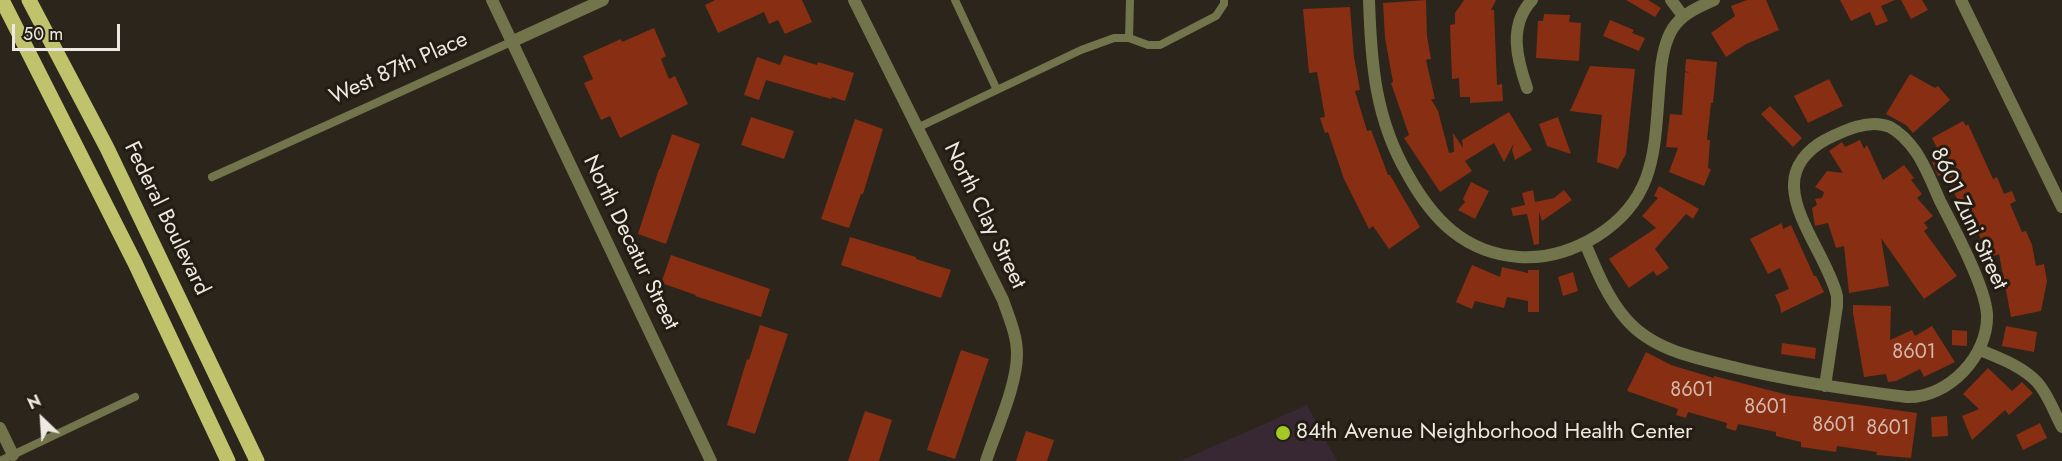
<!DOCTYPE html>
<html>
<head>
<meta charset="utf-8">
<style>
	body { margin:0 }
	#map { position:relative; width:2062px; height:461px; overflow:hidden; background:#2c251b; font-family:Jost,sans-serif }
	canvas { display:block }
	.north { position:absolute; left:12px; top:389px; width:60px; height:60px; -webkit-text-stroke:4px #221c12; paint-order:stroke; rotate:335deg; font-size:16px; font-weight:700; line-height:24px; text-align:center; color:#ede9e2 }
	.north::after { content:''; display:block; margin:auto; width:21px; height:27px; background:#ede9e2; clip-path:polygon(50% 0,100% 100%,50% 72%,0 100%) }
	.scale { position:absolute; left:12px; top:24px; width:108px; height:27px; box-sizing:border-box; border:3px solid #ede9e2; border-top:0; padding-left:8px; font-size:18px; line-height:21px; white-space:nowrap; color:#ede9e2; -webkit-text-stroke:4px #221c12; paint-order:stroke }
</style>
</head>
<body>
<div id="map">
<canvas width="2062" height="461"></canvas>
<div class="north">N</div>
<div class="scale">50 m</div>
</div>
<script>
const g = document.querySelector('canvas').getContext('2d');
g.lineJoin = 'round';
function paint(path, color) { g.fillStyle = color; g.fill(path, 'evenodd'); }
function strokePath(path, color, width, dash) { g.strokeStyle = color; g.lineWidth = width; g.lineCap = dash ? 'butt' : 'round'; g.setLineDash(dash || []); g.stroke(path); }
function label(font, color, halo, rows, align = 'center') {
  g.font = font + ' Jost,sans-serif'; g.lineWidth = 6; g.setLineDash([]); g.textBaseline = 'middle'; g.strokeStyle = halo; g.fillStyle = color; for (const [text, x, y, turn = 0] of rows) {
    g.save(); g.translate(x, y); g.rotate((+turn || 0) * Math.PI / 180); g.textAlign = isNaN(turn) ? turn : align; if (halo) g.strokeText(text, 0, 0); g.fillText(text, 0, 0); g.restore();
  }
}
paint(new Path2D(`
	M1307 405 1337 461H1180Z`), '#382833');
paint(new Path2D(`
	M715 0H802L812 22 785 34 778 20 769 24 764 12 718 33 705 5Z
	M1426 0 1427 36 1431 59 1426 60 1435 99H1431L1438 111 1449 153 1454 152 1453 133 1463 148 1462 140 1509 112 1532 150 1515 160 1512 150 1514 143 1504 162 1494 143 1465 161 1472 171 1440 192 1404 138 1409 135 1391 83 1393 82 1385 38 1383 3Z
	M1464 0H1496L1491 10H1494L1497 85 1502 84 1503 101 1470 103V97H1460L1459 78 1452 79 1450 25 1455 24V13Z
	M1626 0H1648L1661 8 1655 17Z
	M1747 0H1766L1779 30 1746 44 1726 57 1711 33 1735 16 1731 6Z
	M1840 0H1895L1881 6 1888 21 1876 26 1870 12 1851 21Z
	M1901 0H1922L1928 10 1911 19Z
	M1350 7 1354 57 1360 90 1355 91 1367 131 1371 130 1388 175H1390L1420 227 1389 249 1373 226 1369 229 1344 179 1328 132 1325 133 1320 118 1325 117 1317 72 1309 73 1303 9Z
	M1544 14 1570 15 1569 22 1581 23 1579 61 1536 58 1538 21H1543Z
	M1610 20 1634 30 1632 33 1645 38 1639 51 1603 36Z
	M654 28 666 56 661 59 669 79 675 76 688 104 620 138 610 116 601 120 584 83 593 79 583 56 621 39 622 42Z
	M784 55 817 65 818 62 854 73 845 101 832 97 831 99 766 80 759 100 744 95 757 57 780 65Z
	M1686 59 1717 62 1713 103H1711L1707 140H1710L1708 168 1711 169 1704 186 1669 172 1678 148 1666 147 1670 114 1682 115 1685 72 1690 73 1685 71Z
	M1590 66 1635 69 1626 154 1618 169 1597 162 1602 115 1570 111Z
	M1910 74 1935 88 1938 86 1950 100 1913 133 1906 125 1886 114Z
	M1829 79 1843 106 1808 123 1794 96Z
	M1770 106 1802 138 1793 147 1761 114Z
	M751 117 794 131 784 159 741 145Z
	M1558 117 1571 154 1547 146 1539 124Z
	M855 119 883 129 863 194H861L849 228 821 219Z
	M1963 121 1966 126 1968 124 1993 179 1997 177 2004 194 2012 191 2016 201 2010 204 2022 232 2026 231 2032 245 2036 266 2044 264 2047 281 2041 311 2011 317 1999 254 1988 258 1966 200 1959 203 1945 173 1938 176 1932 162 1942 158 1932 138Z
	M672 134 700 144 666 244 638 234 659 169H660Z
	M1860 140 1864 149 1867 145 1883 180 1904 165 1914 178 1911 180 1922 194 1917 198 1933 216 1924 223 1928 228 1924 231 1957 276 1924 299 1881 238 1889 286 1849 293 1844 246 1836 248 1828 223 1815 226 1812 208 1817 205 1815 199 1822 198 1824 192 1815 187 1827 171 1843 173 1829 151 1842 142 1845 147Z
	M1471 182 1489 191 1475 219 1458 210 1465 202 1463 199Z
	M1659 186 1699 209 1693 219 1686 214 1655 249 1669 268 1657 276 1653 271 1629 288 1609 259 1656 228 1642 216 1658 198 1654 196Z
	M1533 190 1535 202 1554 198 1564 190 1572 200 1542 221 1539 212V244L1534 245 1527 214 1513 216 1511 208 1525 205 1522 193Z
	M1782 223 1783 229 1791 225 1814 276H1816L1824 292 1781 313 1780 306 1775 295 1789 289 1780 268 1768 274 1750 239Z
	M850 237 916 257V259L951 270 941 298 841 265Z
	M671 255 770 289 761 317 695 296 696 295 661 283Z
	M1472 265 1500 277 1502 267 1528 273V270H1539V312H1528V301L1507 297 1504 308 1475 301 1472 309 1456 302Z
	M1573 272 1578 291 1563 296 1558 277Z
	M1853 305 1891 306 1890 340 1912 330 1915 336 1932 326 1955 362 1924 377 1920 369 1896 381 1888 382 1886 374 1864 377 1853 313Z
	M760 325 788 334 755 434 727 425 747 359 749 360Z
	M2006 326 2037 332 2034 352 2002 346Z
	M1952 330 1967 331V346L1952 345Z
	M1782 343 1816 348 1815 359 1781 354Z
	M961 350 989 359 955 459 927 450Z
	M1646 352 1671 365 1714 378V376L1788 395 1917 413 1911 458 1876 455 1877 452 1837 446 1836 452 1801 447V442L1776 436V432L1738 424 1736 431 1726 428 1727 423 1688 412 1686 418 1676 415 1678 409 1627 391Z
	M1988 368 2012 391 2022 382 2033 393 2009 415 2005 410 1972 440 1962 416 1979 409 1963 394Z
	M865 411 892 420 879 461H848Z
	M1947 416 1948 436 1932 437 1931 417Z
	M2040 423 2047 438 2023 450 2016 435Z
	M1026 431 1054 440 1047 461H1016Z`), '#882e13');
strokePath(new Path2D(`
	M955 0 997 90
	M1129 38 1148 45H1160L1216 16 1224 4V0
	M917 128 1081 50 1114 38H1129L1130 0
	M212 177 511 42
	M0 461 135 397`), '#72744c', 8);
strokePath(new Path2D(`
	M492 0 711 461
	M854 0 1003 300C1009 318 1017 335 1017 354 1017 386 996 430 986 461
	M1369 0C1371 63 1375 119 1408 175 1433 220 1465 253 1519 257 1547 259 1574 250 1597 236 1659 197 1654 145 1660 80 1661 63 1664 42 1673 28 1683 13 1699 7 1714 0
	M1671 0 1683 16
	M1961 0 2062 207
	M511 42 603 0
	M1527 88C1517 59 1508 26 1532 0
	M1585 243C1596 269 1607 297 1626 319 1654 352 1701 359 1741 369 1796 382 1851 390 1907 397 1949 398 1989 355 1987 314 1985 286 1954 228 1940 201 1933 185 1926 167 1916 152 1909 142 1901 133 1890 127 1869 118 1843 131 1825 140 1807 150 1793 166 1794 187 1795 221 1829 262 1837 296V306L1825 386
	M1980 350C1999 358 2022 366 2037 382 2048 394 2054 412 2062 427
	M0 428 13 455`), '#72744c', 12);
strokePath(new Path2D(`
	M2 0 135 263 228 461
	M29 0 107 148 257 461`), '#c0c26c', 15);
for (const [x, y, r, color] of [
	[1283,433,8,"#a3c926"]
]) { const dot = new Path2D(); dot.arc(x, y, r, 0, 2 * Math.PI); g.fillStyle = color; g.fill(dot); strokePath(dot, '#221c12', 2); }
label('20px', '#d4baae', null, [
	["8601",1914,353],
	["8601",1692,391],
	["8601",1766,408],
	["8601",1834,426],
	["8601",1888,429]
]);
label('22px', '#ede9e2', '#221c12', [
	["West 87th Place",399,69,-24],
	["North Clay Street",984,216,64],
	["Federal Boulevard",166,219,64],
	["8601 Zuni Street",1968,219,65],
	["North Decatur Street",630,243,64]
]);
label('22px', '#ede9e2', '#221c12', [
	["84th Avenue Neighborhood Health Center",1296,433]
], 'left');
</script>
</body>
</html>
